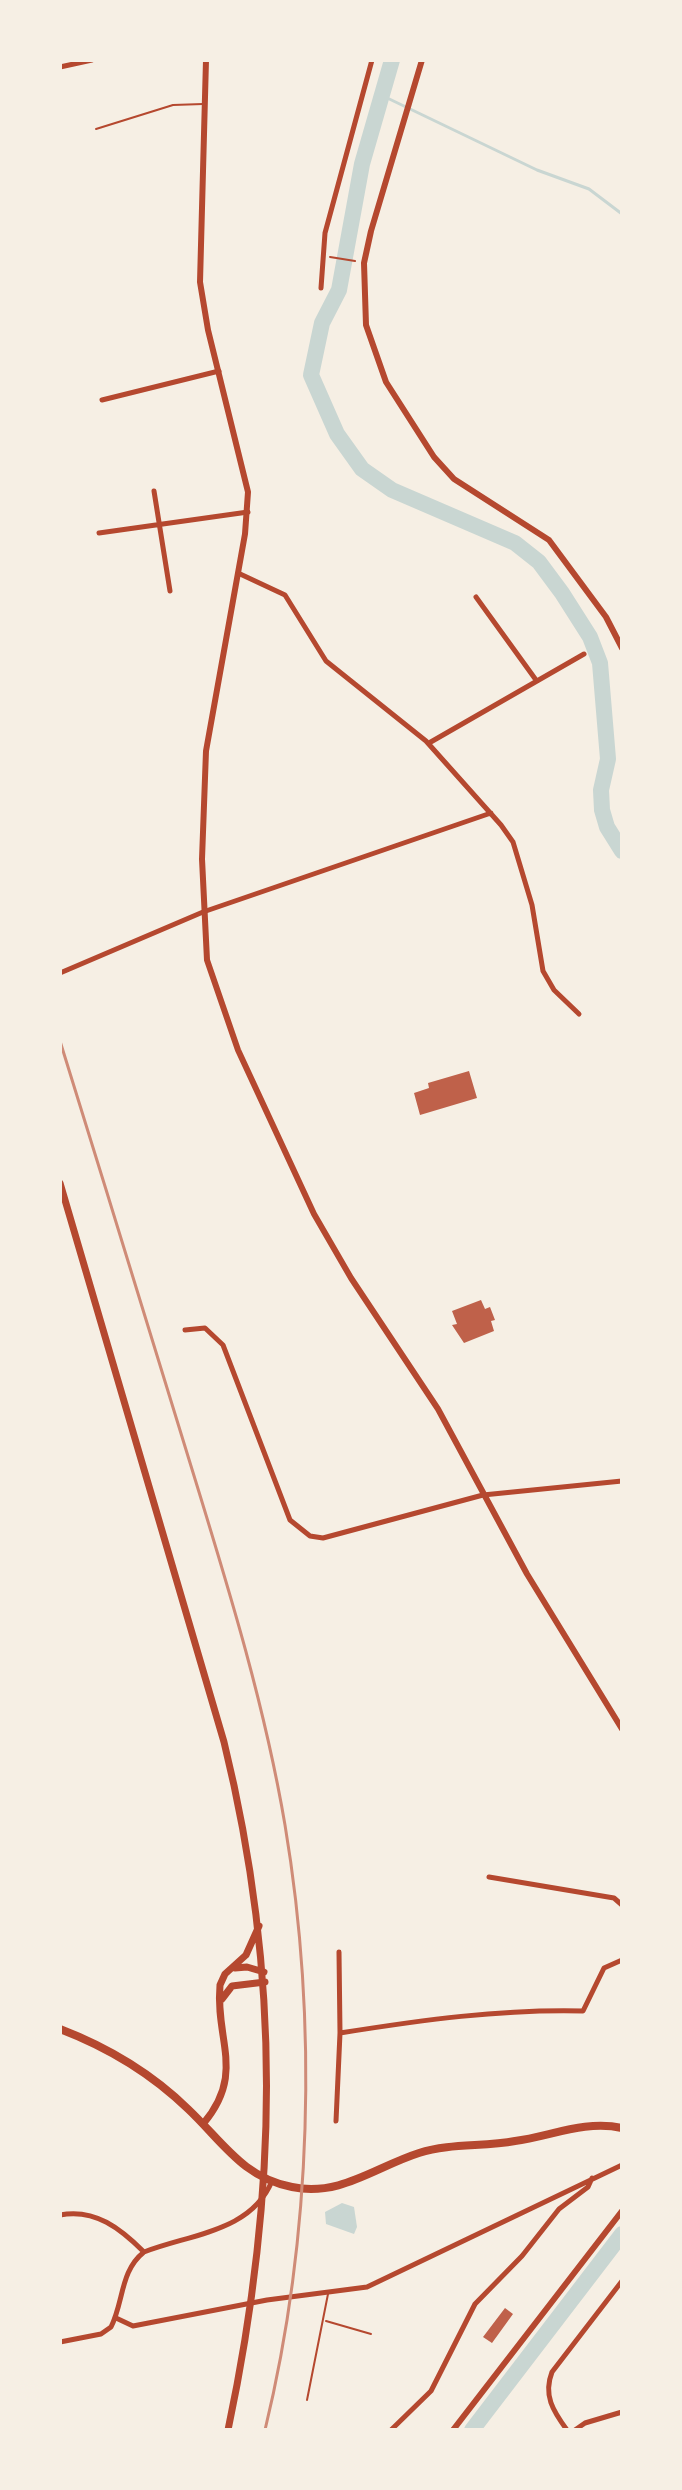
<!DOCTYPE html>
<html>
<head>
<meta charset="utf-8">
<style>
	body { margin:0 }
	#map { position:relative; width:682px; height:2490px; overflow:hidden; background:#f6efe4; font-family:Manrope,sans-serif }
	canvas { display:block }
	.frame { position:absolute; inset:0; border:62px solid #f6efe4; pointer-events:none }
</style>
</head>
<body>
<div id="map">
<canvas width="682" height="2490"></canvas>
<div class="frame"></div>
</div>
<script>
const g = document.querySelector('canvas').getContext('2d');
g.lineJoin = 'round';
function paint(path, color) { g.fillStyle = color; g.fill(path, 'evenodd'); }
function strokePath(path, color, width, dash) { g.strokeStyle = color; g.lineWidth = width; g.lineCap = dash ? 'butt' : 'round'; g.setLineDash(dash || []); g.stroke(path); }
paint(new Path2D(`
	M342 2203 354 2207 357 2227 354 2234 326 2224 325 2212Z`), '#c9d6d2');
strokePath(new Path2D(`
	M381 95 537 170 589 189 622 214`), '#c9d6d2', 3);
strokePath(new Path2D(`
	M392 60 362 164 339 290 322 323 311 375 337 434 362 469 392 490 515 543 539 562 562 593 590 637 600 663 608 759 601 790 602 810 607 827 622 851
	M472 2430 622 2234`), '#c9d6d2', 16);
paint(new Path2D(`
	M469 1071 477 1098 420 1115 414 1093 429 1088 428 1083Z
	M481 1300 485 1309 490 1307 495 1320 491 1321 494 1331 464 1343 452 1325 457 1324 452 1311Z
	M505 2308 513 2314 492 2343 483 2337Z`), '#bf614a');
strokePath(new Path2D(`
	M330 257 355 261`), '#b5482f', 2);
strokePath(new Path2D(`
	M96 129 173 105 203 104
	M326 2321 371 2334
	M307 2400 328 2294`), '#b5482f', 2);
strokePath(new Path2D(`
	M60 67 92 60
	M321 288 325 233 372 60
	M102 400 219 371
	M154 491 170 591
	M99 533 248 512
	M238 573 285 595 326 661 426 741 501 825 513 842 532 905 543 971 554 990 579 1014
	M476 597 536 680
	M429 743 584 654
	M60 973 203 912 491 813
	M185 1330 205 1328 223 1345 290 1520 310 1536 323 1538 483 1495 622 1481
	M489 1877 614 1898 622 1905
	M340 2033C422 2020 500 2009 583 2011L604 1968 622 1960
	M336 2121 340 2033 339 1952
	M60 2215C95 2208 121 2229 144 2252
	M116 2318 133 2326 267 2300 367 2287 622 2165
	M60 2342 101 2334 111 2327C124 2301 120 2271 144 2252 190 2234 251 2232 272 2181
	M391 2430 431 2391 475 2304 522 2256 559 2209 588 2187 592 2178
	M567 2430C553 2411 543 2395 552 2372L622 2281
	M575 2430 585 2423 622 2412`), '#b5482f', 5);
strokePath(new Path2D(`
	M206 60 200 282 208 330 248 492 245 534 206 751 202 859 207 960 238 1050 314 1214 351 1278 438 1409 527 1574 622 1729
	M422 60 371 231 364 263 366 325 386 382 434 457 454 479 549 540 606 617 622 648
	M453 2430 622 2211`), '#b5482f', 6);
strokePath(new Path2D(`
	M60 1183 224 1742C282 1978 278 2193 228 2430
	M235 1968 247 1967 264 1972
	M222 1999 232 1986 265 1982
	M203 2124C246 2073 215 2041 220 1985L225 1974 246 1955 259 1926`), '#b5482f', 7);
strokePath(new Path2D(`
	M60 2029C107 2047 152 2074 188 2109 222 2141 243 2178 292 2187 340 2197 375 2167 419 2153 450 2143 483 2147 515 2141 551 2136 585 2120 622 2128`), '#b5482f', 8);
strokePath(new Path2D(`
	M60 1041C105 1187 151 1333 195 1479 230 1593 265 1707 285 1825 318 2022 312 2236 265 2430`), '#cf8b77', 3);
</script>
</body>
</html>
